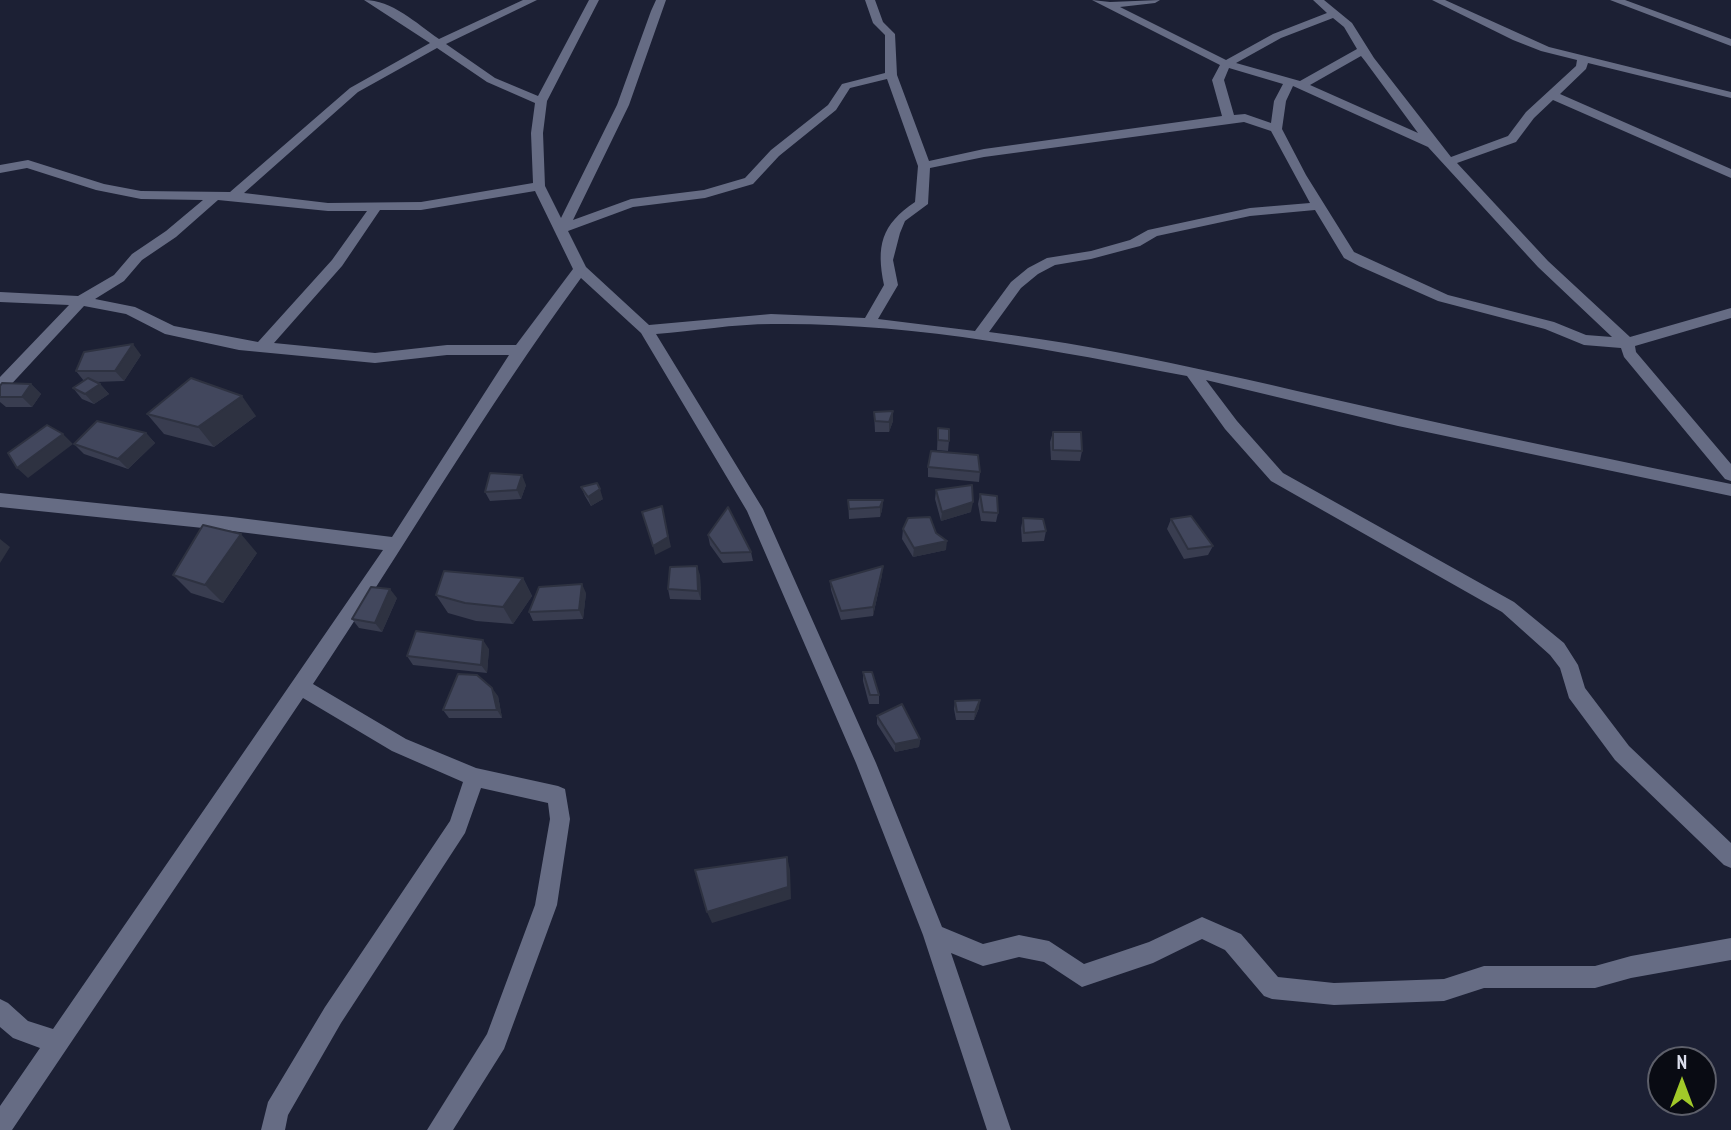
<!DOCTYPE html>
<html>
<head>
<meta charset="utf-8">
<style>
	body { margin:0 }
	#map { position:relative; width:1731px; height:1130px; overflow:hidden; background:#1c2034; font-family:"PT Sans Narrow",sans-serif }
	canvas { display:block }
	.north { position:absolute; left:1647px; top:1046px; width:70px; height:70px; box-sizing:border-box; background:#090b13; border:2px solid #5d5f6a; border-radius:50%; rotate:0deg; font-size:19px; font-weight:700; line-height:28px; text-align:center; color:#dbdeec }
	.north::after { content:''; display:block; margin:auto; width:24px; height:32px; background:#a1c929; clip-path:polygon(50% 0,100% 100%,50% 72%,0 100%) }
</style>
</head>
<body>
<div id="map">
<canvas width="1731" height="1130"></canvas>
<div class="north">N</div>
</div>
<script>
const g = document.querySelector('canvas').getContext('2d');
g.lineJoin = 'round';
function paint(path, color) { g.fillStyle = color; g.fill(path, 'evenodd'); }
function strokePath(path, color, width, dash) { g.strokeStyle = color; g.lineWidth = width; g.lineCap = dash ? 'butt' : 'round'; g.setLineDash(dash || []); g.stroke(path); }
paint(new Path2D(`
	M364 0C392 0 416 23 439 39L523 0H537L446 44 495 78 538 96 589 0H599L547 101 543 133 545 186 561 218 617 105 651 11 656 0H666L629 105 573 220 631 199 704 190 745 178 771 150 828 105 842 84 885 73V35L873 23 865 0H875L883 22 895 34 897 75 929 161 984 149 1222 116 1212 80 1220 65 1092 0 1110 2 1160 0 1155 3 1120 7 1226 60 1273 34 1327 13 1313 0H1324L1352 23 1374 58 1451 157 1508 136 1526 112 1576 66 1577 60 1541 51 1513 40 1432 0H1445L1549 47 1731 92V98L1588 63 1586 69 1560 94 1731 169V178L1553 100 1534 118 1516 142 1457 163 1548 261 1630 337 1731 308V318L1635 346 1636 352 1731 464V481L1725 479 1624 357 1621 348 1584 345 1545 329 1438 301 1359 266 1344 258 1315 210 1250 216 1157 236 1140 246 1091 259 1055 265 1038 274 1021 288 989 332C1128 349 1263 384 1399 414 1510 439 1620 461 1731 484V496L1398 426 1206 380 1237 421 1283 473 1514 602 1564 643 1578 665 1585 688 1629 746 1731 843V868L1724 865 1615 760 1569 698 1560 668 1550 655 1502 612 1271 481 1225 429 1187 376C1054 350 908 322 772 324 734 324 694 331 656 334L763 509 876 763 942 927 983 944 1019 935 1049 941 1084 964 1149 942 1202 917 1241 934 1278 977 1334 983 1444 979 1484 966H1595L1631 956 1731 938V960L1631 978 1595 988H1484L1444 1001 1334 1005 1272 999 1264 996 1225 950 1202 939 1153 963 1082 987 1044 962 1019 957 983 966 951 953 1011 1130H987L923 935 856 763 747 511 641 333 581 278C485 409 403 549 313 684L406 739 476 768 558 786 565 789 570 819 557 905 504 1049 453 1130H427L487 1034 535 905 550 819 548 803 481 788 465 833 341 1023 288 1115 285 1130H261L268 1102 325 1007 450 821 463 782 392 751 303 698 12 1130H0V1106L40 1048 13 1038 0 1027V999L8 1003 28 1021 53 1029 383 550 232 531 0 507V493L232 517 392 537 509 355H447L375 363 239 350 165 334 126 314 84 306 5 391 0 392V377L69 305 0 302V292L78 296 114 275 132 254 166 231 203 200 141 199 96 190 27 168 0 173V165L28 160 104 184 141 191 230 192 350 88 430 43ZM1333 18 1344 27 1357 49 1300 81 1236 63 1281 38ZM437 48 487 82 535 103 531 133 533 183 421 202 328 203 244 193 358 92ZM1361 56 1365 61 1418 133 1310 85ZM1229 68 1283 84 1274 101 1271 123 1245 114 1234 115 1224 80ZM887 79 918 166 915 202C881 225 876 246 884 285L865 318 771 314 649 325 586 267 568 231 633 207 705 198 753 184 779 156 836 110 850 88ZM1293 86 1428 147 1538 267 1612 337 1586 335 1554 322 1448 295 1354 252 1306 175 1282 129 1286 101ZM1244 122 1271 131 1310 203 1250 208 1148 230 1130 240 1091 251 1047 258 1028 268 1011 282 975 331 878 319 898 285 893 260 900 233 905 221 928 204 930 168 984 157ZM535 191 573 269 516 345H447L375 353 274 343 342 266 380 210H421ZM218 200 328 211H367L332 260 258 342 174 326 135 307 95 299 124 281 142 260 176 237Z
	M1610 0H1625L1731 39V46Z`), '#666c84');
paint(new Path2D(`
	M141 355 124 381 95 382 100 384 109 394 94 404 82 399 73 388 84 381 76 371Z
	M31 384 41 394 32 407H6L0 402V386Z
	M874 412 893 421 889 432H875Z
	M147 414 256 416 214 447 164 434Z
	M938 428 949 441 948 451 937 450Z
	M1053 432 1082 451 1080 461 1051 460 1050 442Z
	M146 433 155 443 128 469 84 454 74 444Z
	M928 467 980 472 979 482 928 477Z
	M526 485 521 499 490 501 485 492Z
	M581 487 603 499 591 506 585 496Z
	M936 490 971 512 941 521 935 499Z
	M980 494 998 513 996 522 981 521 978 504Z
	M848 500H883L882 510 880 517 849 519Z
	M1023 518 1046 531 1044 541 1022 542 1021 528Z
	M1171 519 1213 546 1208 555 1184 559 1167 529Z
	M903 529 936 533 946 550 913 557 902 539Z
	M708 535 751 552 753 561 723 563 710 545Z
	M257 553 223 603 191 593 173 575Z
	M700 575 701 600 670 599 668 589Z
	M882 575 873 616 841 620 831 590 830 581Z
	M523 578 532 596 513 624 476 621 448 613 436 595Z
	M586 593 583 619 533 621 529 612Z
	M397 598 382 632 359 628 352 619Z
	M489 649 487 673 413 665 407 656Z
	M863 672 879 695V704H869L863 681Z
	M498 696 502 718H449L443 710Z
	M955 701 979 708 974 720H956L954 709Z
	M877 716 920 739 919 747 895 752 877 724Z`), '#393d50');
paint(new Path2D(`
	M133 344 141 355 124 381 115 371Z
	M31 384 41 394 32 407 22 397Z
	M100 384 109 394 94 404 85 394Z
	M242 396 256 416 214 447 198 427Z
	M893 411V421L889 432V422Z
	M146 433 155 443 128 469 118 459Z
	M63 434 73 444 28 478 17 468Z
	M522 475 526 485 521 499 517 490Z
	M600 489 603 499 591 506 588 497Z
	M883 500 882 510 880 517V507Z
	M973 502 971 512 941 521 942 512Z
	M662 506 671 547 655 555 653 546Z
	M241 534 257 553 223 603 205 585Z
	M0 539 10 547 0 563Z
	M947 541 946 550 913 557 914 548Z
	M697 566 700 575 701 600 698 591Z
	M883 566 882 575 873 616V607Z
	M523 578 532 596 513 624 503 607Z
	M582 584 586 593 583 619 579 610Z
	M390 589 397 598 382 632 375 623Z
	M483 640 489 649 487 673 481 665Z
	M492 688 498 696 502 718 497 710Z
	M980 700 979 708 974 720 975 712Z
	M920 739 919 747 895 752V744Z
	M787 857 790 870 791 899 712 923 707 912Z`), '#2e3241');
const building = new Path2D(`
	M133 344 115 371H76L84 352Z
	M88 378 100 384 85 394 73 388Z
	M191 378 242 396 198 427 147 414Z
	M2 383 31 384 22 397H0V386Z
	M893 411 889 422 875 421 874 412Z
	M97 421 146 433 118 459 74 444Z
	M47 425 63 434 17 468 8 453Z
	M938 428 949 429V441L938 440Z
	M1053 432H1081L1082 451 1053 450Z
	M931 451 978 455 980 472 928 467Z
	M490 473 522 475 517 490 485 492Z
	M597 483 600 489 588 497 581 487Z
	M972 485 973 502 942 512 936 490Z
	M980 494 997 496 998 513 983 512Z
	M848 500H883L880 507 849 509Z
	M662 506 668 537 653 546 642 512Z
	M728 507 751 552 721 553 708 535Z
	M1191 516 1213 546 1188 549 1171 519Z
	M930 517 936 533 947 541 914 548 903 529 908 518Z
	M1023 518 1043 519 1046 531 1024 533Z
	M203 525 241 534 205 585 173 575Z
	M697 566 698 591 668 589 670 567Z
	M883 566 873 607 841 611 830 581Z
	M444 571 523 578 503 607 465 603 436 595Z
	M582 584 579 610 529 612 539 587Z
	M371 587 390 589 375 623 352 619Z
	M416 631 483 640 481 665 407 656Z
	M863 672H872L879 695H870Z
	M458 674 477 675 492 688 497 710H443Z
	M980 700 975 712H957L955 701Z
	M902 704 920 739 895 744 877 716Z
	M787 857 788 887 707 912 695 870Z`);
paint(building, '#42475d');
strokePath(building, '#2e3241', 2);
</script>
</body>
</html>
